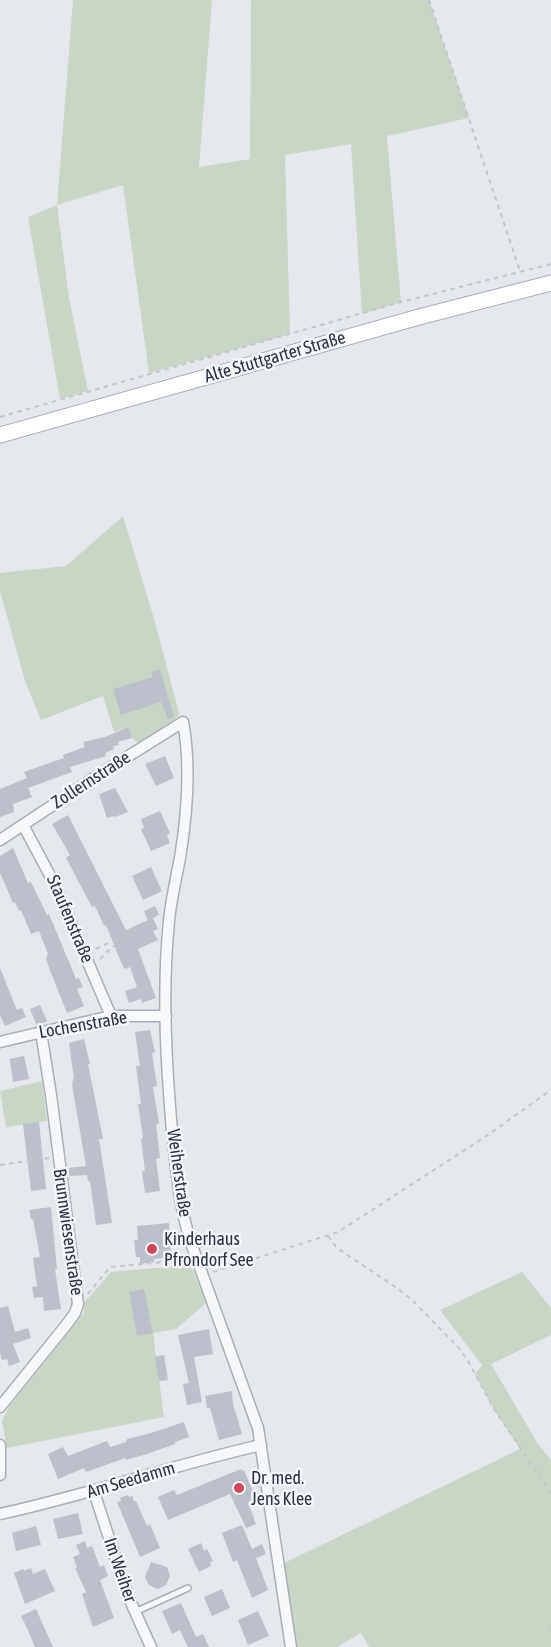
<!DOCTYPE html>
<html>
<head>
<meta charset="utf-8">
<style>
	body { margin:0 }
	canvas { display:block; background:#e4e7ec }
</style>
</head>
<body>
<canvas width="551" height="1647"></canvas>
<script>
const g = document.querySelector('canvas').getContext('2d');
g.lineJoin = 'round';
function paint(path, color) { g.fillStyle = color; g.fill(path, 'evenodd'); }
function strokePath(path, color, width, dash) { g.strokeStyle = color; g.lineWidth = width; g.lineCap = dash ? 'butt' : 'round'; g.setLineDash(dash || []); g.stroke(path); }
function label(font, color, halo, rows, align = 'center') {
  g.font = font + ' "Asap Condensed",sans-serif'; g.lineWidth = 5; g.setLineDash([]); g.textBaseline = 'middle'; g.strokeStyle = halo; g.fillStyle = color; for (const [text, x, y, turn = 0] of rows) {
    g.save(); g.translate(x, y); g.rotate((+turn || 0) * Math.PI / 180); g.textAlign = isNaN(turn) ? turn : align; if (halo) g.strokeText(text, 0, 0); g.fillText(text, 0, 0); g.restore();
  }
}
paint(new Path2D(`
	M73 0H212L199 167 250 159 251 0H429L469 118 387 136 401 302 362 314 351 144 285 155 290 334 149 373 123 185 57 205 69 298 88 391 60 399 28 217 57 205Z
	M123 516 155 622 179 713 178 717 138 743 132 738 129 727 114 732 103 696 41 720 25 681 0 591V573L66 566Z
	M42 1081 47 1121 6 1127 0 1091Z
	M191 1265 206 1303 176 1329 153 1333 164 1417 7 1448 2 1421 8 1408 84 1313V1303L111 1272Z
	M522 1272 551 1308V1335L491 1364 538 1444 551 1460V1647H369L361 1633 337 1647H291L278 1566 520 1449 494 1409 475 1374 482 1365 440 1310Z`), '#c9d6c5');
paint(new Path2D(`
	M160 669 174 717 168 719 161 702 121 715 113 689 153 677 151 672Z
	M129 727 132 738 118 742 119 745 113 746 114 749 105 753 106 756 70 767 72 772 28 788 32 797 13 804 14 812 0 817V789L27 778 24 772 64 758 63 755 85 747 83 742 105 737Z
	M165 756 174 778 156 786 145 764Z
	M115 788 128 812 115 817 114 816 107 818 99 794Z
	M160 811 170 833 167 835 170 843 151 851 141 829 144 828 141 819Z
	M68 815 126 930 148 920 144 911 155 906 159 915 153 918 158 929 153 931 158 940 138 949 156 998 142 1003 141 999 129 1003 125 991 137 987 130 967 125 969 121 962 106 925 104 926 95 906 92 907 66 858 70 855 52 824Z
	M13 848 28 883 31 882 47 915 49 914 76 979 79 978 83 987 77 989 84 1006 67 1013 51 973 46 959 48 954 39 931 31 934 21 910 19 911 15 902 13 903 0 873V856Z
	M151 867 162 891 143 900 132 876Z
	M0 968 17 1010 22 1008 26 1017 5 1026 0 1015Z
	M40 1005 47 1021 37 1026 30 1009Z
	M150 1030 155 1052 152 1053 157 1086 153 1087 159 1124H156L160 1158 156 1159 160 1191 145 1193 142 1171H145L141 1139 143 1138 138 1104H141L136 1066H140L135 1032Z
	M84 1039 90 1064H88L103 1139H99L112 1223 96 1225 90 1181H88L87 1175 69 1176 68 1168 86 1166 72 1085 73 1079H74L69 1043Z
	M24 1056 29 1079 13 1082 10 1059Z
	M39 1122 46 1189 31 1191 23 1124Z
	M51 1207 57 1269H55L61 1309 44 1311 43 1297 34 1298 32 1287 37 1286 33 1258 40 1257 33 1219H31L29 1210Z
	M169 1223 171 1257 154 1259V1262L140 1264V1257H136L134 1240H138L137 1226Z
	M144 1289 153 1333 137 1336 129 1292Z
	M8 1306 15 1332 28 1328 31 1338 13 1344 20 1362 9 1366 7 1359 2 1360 0 1353V1308Z
	M209 1329 213 1354 194 1357 202 1402 187 1405 183 1384 189 1383 178 1335Z
	M164 1355 168 1380 159 1381 155 1357Z
	M232 1391 233 1404 242 1434 219 1440 210 1408H207L205 1396Z
	M184 1422 189 1437 175 1442V1444L147 1454 126 1460 125 1458 86 1472 84 1468 58 1479 48 1454 63 1447 68 1456 107 1441 110 1447 126 1442 127 1439 151 1433Z
	M241 1469 242 1471 244 1470 255 1496V1499L248 1502 256 1524 246 1528 230 1494 168 1520 158 1497 174 1490 177 1495Z
	M128 1495 129 1497 132 1496 134 1501H136L147 1526 150 1524 160 1548 140 1557 117 1502 121 1501 120 1498Z
	M78 1513 83 1534 58 1539 53 1519Z
	M242 1525 252 1549 262 1544 266 1554 256 1558 268 1590 252 1598 237 1560 233 1562 222 1533Z
	M36 1526 41 1545 16 1551 12 1533Z
	M85 1541 87 1548 92 1546 100 1567 104 1565 108 1576 100 1580 114 1618 93 1627 82 1594 86 1592 75 1568 77 1567 73 1557 80 1554 76 1545Z
	M201 1543 204 1551 207 1549 213 1561 210 1562 211 1566 199 1572 188 1549Z
	M151 1562 167 1567 170 1576 166 1585 158 1589 149 1585 145 1577Z
	M31 1568 33 1574 45 1569 55 1591 25 1604 14 1573 23 1569 24 1571Z
	M222 1589 230 1608 212 1616 204 1597Z
	M181 1603 196 1637 203 1634 209 1647H188L180 1630 172 1634 162 1611Z
	M36 1609 53 1647H35L27 1628 21 1616Z
	M258 1611 269 1636 248 1645 238 1620Z`), '#bbc0ca');
const lane = new Path2D(`
	M135 1612 188 1588`);
const street = new Path2D(`
	M23 825 54 883 111 1016
	M0 840 103 772 183 722C191 764 187 815 180 858 176 879 171 900 169 921 162 990 166 1062 172 1131 176 1169 179 1206 191 1243L258 1428 291 1647
	M0 1042 111 1016H166
	M0 1407 67 1324 75 1313 78 1304 51 1095 41 1032
	M0 1445V1475
	M94 1492 128 1596 151 1647
	M0 1514C88 1495 173 1465 261 1445`);
const secondary = new Path2D(`
	M0 435 419 317 551 283`);
strokePath(lane, '#a9aeb7', 8);
strokePath(street, '#a9aeb7', 13);
strokePath(secondary, '#a9aeb7', 17);
strokePath(new Path2D(`
	M429 0 520 271
	M0 417 401 302 551 264
	M96 949 123 936
	M100 959 112 947 123 942
	M0 1165 49 1158
	M328 1236 337 1248 397 1288 413 1301 458 1347 467 1359 494 1409 551 1493
	M213 1272 338 1232 485 1137 551 1090
	M88 1294 110 1267 186 1260
	M550 1629 551 1630`), '#c2c5cb', 2, [4.5, 4.5]);
strokePath(lane, '#f7f8fa', 5);
strokePath(street, '#f7f8fa', 10);
strokePath(secondary, '#fff', 15);
for (const [x, y, r, color] of [
	[152,1249,6,"#d1495b"],
	[239,1488,6,"#d1495b"]
]) { const dot = new Path2D(); dot.arc(x, y, r, 0, 2 * Math.PI); g.fillStyle = color; g.fill(dot); strokePath(dot, '#f4f6f9', 2); }
label('18px', '#2b3445', '#f4f6f9', [
	["Alte Stuttgarter Straße",275,357,-16],
	["Zollernstraße",91,780,-33],
	["Staufenstraße",70,919,67],
	["Lochenstraße",83,1025,-10],
	["Weiherstraße",179,1173,82],
	["Brunnwiesenstraße",68,1232,82],
	["Am Seedamm",131,1480,-16],
	["Im Weiher",120,1570,71]
]);
label('18px', '#2b3445', '#f4f6f9', [
	["Kinderhaus",164,1239],
	["Pfrondorf See",164,1260],
	["Dr. med.",251,1478],
	["Jens Klee",251,1499]
], 'left');
</script>
</body>
</html>
